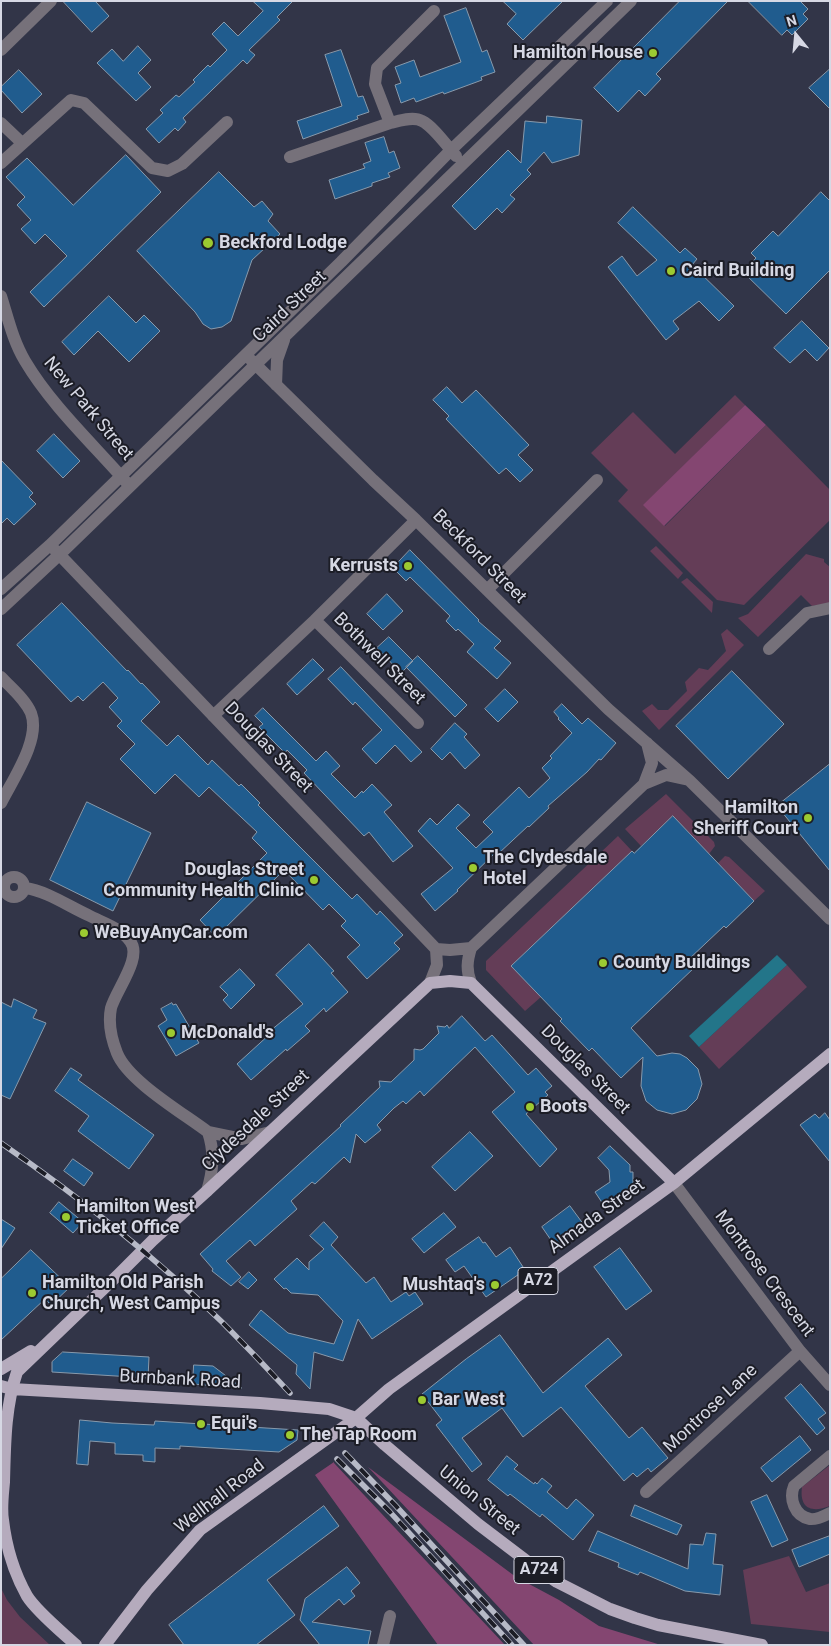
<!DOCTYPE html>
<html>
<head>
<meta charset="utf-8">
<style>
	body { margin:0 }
	#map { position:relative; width:831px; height:1646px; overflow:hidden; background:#323548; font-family:Roboto,sans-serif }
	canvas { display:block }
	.frame { position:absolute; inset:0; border:2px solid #d6d8e4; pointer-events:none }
	.north { position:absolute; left:771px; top:10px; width:50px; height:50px; -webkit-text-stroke:4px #1c1d26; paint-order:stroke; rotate:343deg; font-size:14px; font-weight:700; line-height:20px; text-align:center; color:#d6d8e4 }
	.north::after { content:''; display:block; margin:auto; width:18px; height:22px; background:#d6d8e4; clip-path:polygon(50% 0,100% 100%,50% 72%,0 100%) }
</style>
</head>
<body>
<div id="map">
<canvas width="831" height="1646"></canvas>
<div class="frame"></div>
<div class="north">N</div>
</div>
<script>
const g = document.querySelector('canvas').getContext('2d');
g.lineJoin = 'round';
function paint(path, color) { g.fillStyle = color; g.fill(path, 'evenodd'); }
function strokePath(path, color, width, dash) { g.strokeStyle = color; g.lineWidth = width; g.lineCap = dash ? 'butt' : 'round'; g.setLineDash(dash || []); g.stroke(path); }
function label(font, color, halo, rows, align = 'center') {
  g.font = font + ' Roboto,sans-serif'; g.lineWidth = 4; g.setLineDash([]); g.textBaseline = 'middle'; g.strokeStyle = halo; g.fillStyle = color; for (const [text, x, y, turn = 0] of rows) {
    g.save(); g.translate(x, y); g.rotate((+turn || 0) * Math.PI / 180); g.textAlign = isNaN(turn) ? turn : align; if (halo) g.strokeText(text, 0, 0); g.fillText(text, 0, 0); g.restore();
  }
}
paint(new Path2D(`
	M735 395 745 405 644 505 665 526 766 425 830 490V520L744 605 717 600 618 501 628 490 591 453 633 412 675 454Z
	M656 546 683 573 678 579 650 551Z
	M806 554 824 559V562L830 567V603L812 606 801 595 758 637 738 618 748 614Z
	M687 578 713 602 712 613 681 582Z
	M727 629 744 645 659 730 642 711 652 704 658 710H668L687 691 685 682 699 668 708 670 726 651 721 634Z
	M666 794 714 842 715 846 709 854 673 816 641 846 625 829Z
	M618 836 632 851 511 966 541 997 525 1011 486 970V961Z
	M725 856 729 857 765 891 754 901 718 863Z
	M787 965 807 987 719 1069 699 1047Z
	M830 1465V1506C812 1513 799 1509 802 1487Z
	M789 1556 806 1592 830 1583V1632L751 1624 743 1570Z
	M1 1588 7 1600 20 1617 50 1645H1Z`), '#643d57');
paint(new Path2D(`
	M745 405 766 425 664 526 643 505Z
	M334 1462V1463L505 1645H438L315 1475Z
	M368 1467 516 1577 559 1600 599 1626 661 1645H534Z`), '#844671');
paint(new Path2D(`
	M777 955 787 965 699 1047 689 1036Z`), '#237589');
const building = new Path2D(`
	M63 1H95L109 16 92 32Z
	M253 1H293L277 17 280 20 249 50 255 55 247 64 243 60 183 118 186 122 178 131 175 128 159 143 146 129 163 113 160 110 176 95 179 97 195 82 193 80 208 65 210 67 227 50 212 34 224 22 238 36 263 11Z
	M503 1H563L523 40 507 24 516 14Z
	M680 1H728L656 74 661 79 645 96 639 90 618 112 594 88Z
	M748 1H800L808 9 803 14 808 19 792 35 787 30 782 35Z
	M466 8 482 52 487 50 495 72 481 77 482 80 444 94 443 92 416 102 414 98 401 103 395 85 401 83 395 67 414 60 420 77 461 62 444 16Z
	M138 46 151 60 138 73 151 87 136 101 97 63 112 49 123 61Z
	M341 50 358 97 363 96 369 112 357 116 358 119 303 139 297 121 342 106 325 55Z
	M830 69V109L809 88Z
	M19 70 42 94 22 113 1 90V87Z
	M547 116 582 120 579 155 552 163 544 152 527 170 531 174 510 195 515 199 502 213 497 208 475 230 452 206 508 150 521 163 525 121 546 123Z
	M384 137 389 153 394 151 400 168 388 173 390 177 372 183V186L335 199 329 180 365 168 363 164 371 161 365 143Z
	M126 155 161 192 44 307 30 292 67 256 45 234 35 244 21 229 31 220 17 205 25 197 6 177 27 158 73 205Z
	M219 172 254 207 262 201 273 214 268 221 280 234 252 260 231 321 222 327 211 329 203 324 195 312 137 251Z
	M821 192 830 201V270L786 314 743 272 756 258 751 253 773 231 778 236Z
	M633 207 680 253 685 248 697 259 692 265 734 306 719 321 699 301 673 321 679 329 666 340 608 267 622 256 637 276 657 260 618 223Z
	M109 296 136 323 144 315 160 331 129 362 98 331 74 355 62 342Z
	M802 321 829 348 817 361 805 349 790 363 774 348Z
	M447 387 462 403 476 390 529 445 518 455 533 470 520 482 506 468 499 474 446 419 449 416 433 400Z
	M54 434 80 461 63 478 37 451Z
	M1 460 33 493 29 497 36 504 14 525 7 518 1 524Z
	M410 550 479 620 478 621 501 641 494 648 511 663 497 679 467 652 474 644 458 629 456 631 446 621 450 616 410 577 406 581 393 568Z
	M387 594 403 611 383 630 367 614Z
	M62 603 127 671 128 670 141 684 142 683 160 702 141 721 167 746 178 735 208 765 212 760 239 786 241 784 260 803 258 805 352 899 357 894 377 915 380 911 403 935 394 943 400 949 367 979 347 957 360 945 341 926 346 921 329 904 323 910 284 870 216 937 200 920 267 853 252 838 257 832 209 787 199 797 175 774 155 794 120 759 135 744 117 726 122 721 109 707 118 698 103 682 83 701 78 696 71 702 17 645Z
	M389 637 413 661 401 673 377 648Z
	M418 656 467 705 455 717 406 667Z
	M313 659 324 670 297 695 287 684Z
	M341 667 422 752 411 762 395 745 376 764 362 749 382 730 355 702 353 705 328 679Z
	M732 671 784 724 728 779 676 726Z
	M505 689 518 702 498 722 485 709Z
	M562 704 582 724 588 718 616 743 601 760 599 759 587 772 548 806 549 808 529 827 528 826 498 854 496 852 457 890 458 891 435 911 421 894 453 868 418 831 430 818 437 825 458 804 470 815 456 828 476 848 493 832 483 822 519 787 529 798 550 778 542 768 552 758 550 756 572 733 558 719 559 718 554 712Z
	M263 708 316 761 326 751 340 766 331 774 355 798 362 791 363 793 372 784 392 805 384 812 413 846 393 862 369 832 364 836 304 773 307 770 287 750 285 753 259 727 263 724 255 716Z
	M455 723 467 734 464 737 480 755 465 769 450 752 442 760 431 749Z
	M830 764V871L777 806Z
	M87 802 151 833 113 911 50 880Z
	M673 816 754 901 726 928 724 926 688 960 695 967 631 1028 657 1056 672 1053 680 1054 687 1058 698 1069 702 1084 697 1099 686 1110 672 1114 657 1110 646 1101 641 1086 643 1057 621 1078 592 1048 589 1051 560 1021 562 1019 511 966 632 851 634 853Z
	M309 944 334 971 331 973 348 992 326 1012 324 1008 305 1026 310 1031 287 1051 286 1049 251 1080 237 1064 271 1033 270 1031 303 1004 276 975Z
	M240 969 255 985 231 1009 223 1000 228 995 220 987Z
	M14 999 37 1010 33 1018 46 1023 10 1099 1 1095V1002L11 1007Z
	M172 1003 173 1005 176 1004 199 1043 176 1056 158 1026 167 1020 161 1009Z
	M462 1016 485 1041 492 1035 528 1075 536 1068 552 1086 545 1092 548 1095 526 1114 557 1149 540 1167 492 1112 515 1092 475 1047 424 1096 420 1091 406 1104 403 1101 394 1108 377 1125 381 1130 365 1143 356 1134 350 1163 344 1157 315 1184 312 1182 291 1201 297 1209 255 1246 250 1240 226 1261 241 1277 231 1286 212 1271 213 1269 200 1254 341 1126 340 1125 380 1087 379 1081 391 1082 414 1060V1049L420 1050 423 1049 439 1033 437 1026 445 1027 447 1025 449 1028Z
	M71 1068 82 1075 78 1080 154 1135 129 1169 78 1131 89 1116 55 1091Z
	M825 1113 830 1120V1162L800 1125 815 1114 819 1118Z
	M470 1132 493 1156 455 1191 432 1167Z
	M610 1146 630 1165V1172H633V1185H629V1191L605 1207 595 1192 610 1182 609 1170 598 1158Z
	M73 1159 93 1173 84 1186 64 1171Z
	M59 1202 83 1222 73 1233 50 1213Z
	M570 1206 584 1225 555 1246 542 1227Z
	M444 1213 456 1227 424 1253 412 1239Z
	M1 1219 15 1228 1 1249Z
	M324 1222 338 1237 331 1245 366 1283 374 1277 391 1302 406 1292 409 1296 415 1292 423 1304 372 1339 358 1319 343 1361 314 1352 310 1389 296 1374 297 1365 249 1325 261 1310 288 1333 334 1344 343 1321 318 1295 291 1293 286 1288 284 1289 274 1279 297 1258 309 1270V1262L324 1249 310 1236Z
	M479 1237 483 1243 485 1242 496 1257 510 1247 525 1270 486 1297 464 1266 455 1272 446 1260Z
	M620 1248 652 1291 626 1310 594 1267Z
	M31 1250 70 1287 51 1305 45 1299 1 1340V1279Z
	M249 1272 257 1280 248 1289 239 1282Z
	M500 1335 543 1393 608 1338 622 1355 585 1386 629 1438 642 1427 668 1458 651 1472 648 1468 637 1477 633 1473 624 1481 561 1407 523 1437 502 1408 462 1438 482 1464 472 1472 436 1425 442 1420 422 1394 466 1359Z
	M63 1352 149 1357 148 1378 52 1372V1362Z
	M194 1365 213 1366 242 1388 193 1384Z
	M801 1384 826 1413 818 1419 825 1428 817 1435 785 1398Z
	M80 1420 112 1423 154 1425 155 1421 298 1430 297 1440 279 1452 180 1446V1449L155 1448V1462L143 1461V1455L115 1454V1443L90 1441 88 1465 77 1464Z
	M800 1436 811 1450 772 1482 761 1468Z
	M507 1456 518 1465 514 1469 534 1484 535 1482 537 1484 542 1478 552 1486 547 1492 567 1509 576 1499 594 1515 573 1540 542 1514 540 1517 510 1494 508 1496 488 1480Z
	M767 1495 788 1540 772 1547 751 1502Z
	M635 1505 682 1525 677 1535 631 1516Z
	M324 1506 339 1526 267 1580 295 1615 256 1645H184L169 1625Z
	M598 1531 688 1569 690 1544 703 1545 706 1533 716 1534 713 1564 723 1565 720 1595 685 1591 640 1572 638 1575 618 1567 619 1563 589 1551Z
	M830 1536V1554L799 1567 792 1550Z
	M347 1567 360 1583 351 1591 355 1596 344 1605 339 1599 312 1622 371 1631 368 1645H320L300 1620 305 1599Z`);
paint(building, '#205c8e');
strokePath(building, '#889aac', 1);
strokePath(new Path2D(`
	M1 50 51 1
	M1 123 22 143
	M390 123 375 84 377 68 434 11
	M290 157 390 123C399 121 413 116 422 121 433 126 447 146 456 156
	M1 163 71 100 84 103 152 168 168 171 182 164 227 122
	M1 296C8 318 13 341 25 361 51 405 93 444 127 483
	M251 360 373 480 416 520 608 709 690 781 830 919
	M276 385 277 360 284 340
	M55 550 436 949 437 965 430 983
	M1 589 50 545 341 262 451 150 607 1
	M487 590 597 480
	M1 609 59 555 631 1
	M315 620 418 723
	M769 649 807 613 830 608
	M1 677C11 688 25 699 31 713 41 739 13 779 1 803
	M213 716 315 620 416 520
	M644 784 666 775 689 780
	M4 887a10 10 0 1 1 20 0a10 10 0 1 1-20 0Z
	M25 888C47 891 68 906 88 915 101 922 121 928 130 941 143 957 116 990 111 1008 108 1023 111 1038 117 1053 128 1081 183 1113 208 1132 215 1153 213 1171 207 1191
	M471 948C467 961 466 970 471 983
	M436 949 450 950 471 948 644 784 652 763 647 743
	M208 1132 242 1139 270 1132
	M674 1183 800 1351 830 1385
	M830 1456 794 1486C789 1498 794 1516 810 1519 816 1520 824 1516 830 1513
	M646 1492 800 1351
	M383 1645 390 1616`), '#76717a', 12);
strokePath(new Path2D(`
	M1 1369 31 1351
	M1 1386 12 1389 260 1403 329 1409 356 1418 385 1445 478 1524 532 1565 557 1582 610 1609 635 1618 658 1625 762 1645
	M76 1645C62 1632 37 1612 27 1596 14 1573 6 1546 3 1520 1 1508 3 1494 4 1482 5 1445 5 1407 17 1372L119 1274 153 1240 207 1191 430 983 450 981 471 983 674 1183
	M105 1645 147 1590 200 1530 356 1418 389 1389 674 1183 830 1054`), '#b5abbd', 12);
const rail = new Path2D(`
	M1 1143C78 1196 155 1257 222 1322 245 1345 268 1369 290 1393
	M345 1453 396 1506 524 1645
	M337 1459 390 1512 512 1645`);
strokePath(rail, '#b7bac7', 5.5);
strokePath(rail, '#1c1d26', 4, [11]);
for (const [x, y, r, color] of [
	[653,53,5,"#9cca31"],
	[208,243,6,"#9cca31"],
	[671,271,5,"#9cca31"],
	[408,566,5,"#9cca31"],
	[808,818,5,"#9cca31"],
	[473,868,5,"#9cca31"],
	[314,880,5,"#9cca31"],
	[84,933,5,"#9cca31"],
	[603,963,5,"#9cca31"],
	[171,1033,5,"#9cca31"],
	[530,1107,5,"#9cca31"],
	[66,1217,5,"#9cca31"],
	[495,1285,5,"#9cca31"],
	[32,1293,5,"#9cca31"],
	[422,1400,5,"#9cca31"],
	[201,1424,5,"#9cca31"],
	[290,1435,5,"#9cca31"]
]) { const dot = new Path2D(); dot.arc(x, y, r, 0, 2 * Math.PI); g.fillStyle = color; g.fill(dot); strokePath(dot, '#1c1d26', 2); }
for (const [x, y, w] of [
	[538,1281,40],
	[539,1570,50]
]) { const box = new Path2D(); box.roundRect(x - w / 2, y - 13.5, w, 27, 4); g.fillStyle = '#1c1d26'; g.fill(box); strokePath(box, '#d6d8e4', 1); }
label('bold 16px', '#d6d8e4', null, [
	["A72",538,1281],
	["A724",539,1570]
]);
label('bold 18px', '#d6d8e4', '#1c1d26', [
	["Hamilton House",643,53,"right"],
	["Beckford Lodge",219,243],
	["Caird Building",681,271],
	["Kerrusts",398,566,"right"],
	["Hamilton",798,808,"right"],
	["Sheriff Court",798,829,"right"],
	["The Clydesdale",483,858],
	["Hotel",483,879],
	["Douglas Street",304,870,"right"],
	["Community Health Clinic",304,891,"right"],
	["WeBuyAnyCar.com",94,933],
	["County Buildings",613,963],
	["McDonald's",181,1033],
	["Boots",540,1107],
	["Hamilton West",76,1207],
	["Ticket Office",76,1228],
	["Hamilton Old Parish",42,1283],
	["Church, West Campus",42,1304],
	["Mushtaq's",485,1285,"right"],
	["Bar West",432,1400],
	["Equi's",211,1424],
	["The Tap Room",300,1435]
], 'left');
label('18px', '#d6d8e4', '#1c1d26', [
	["Caird Street",290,307,-44],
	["New Park Street",88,409,50],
	["Beckford Street",479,557,45],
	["Bothwell Street",379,659,45],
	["Douglas Street",268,748,46],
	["Douglas Street",585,1070,45],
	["Clydesdale Street",256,1121,-43],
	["Almada Street",597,1217,-36],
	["Montrose Crescent",764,1274,53],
	["Burnbank Road",180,1380,3],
	["Montrose Lane",711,1409,-43],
	["Wellhall Road",220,1497,-38],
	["Union Street",479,1501,39]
]);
</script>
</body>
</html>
